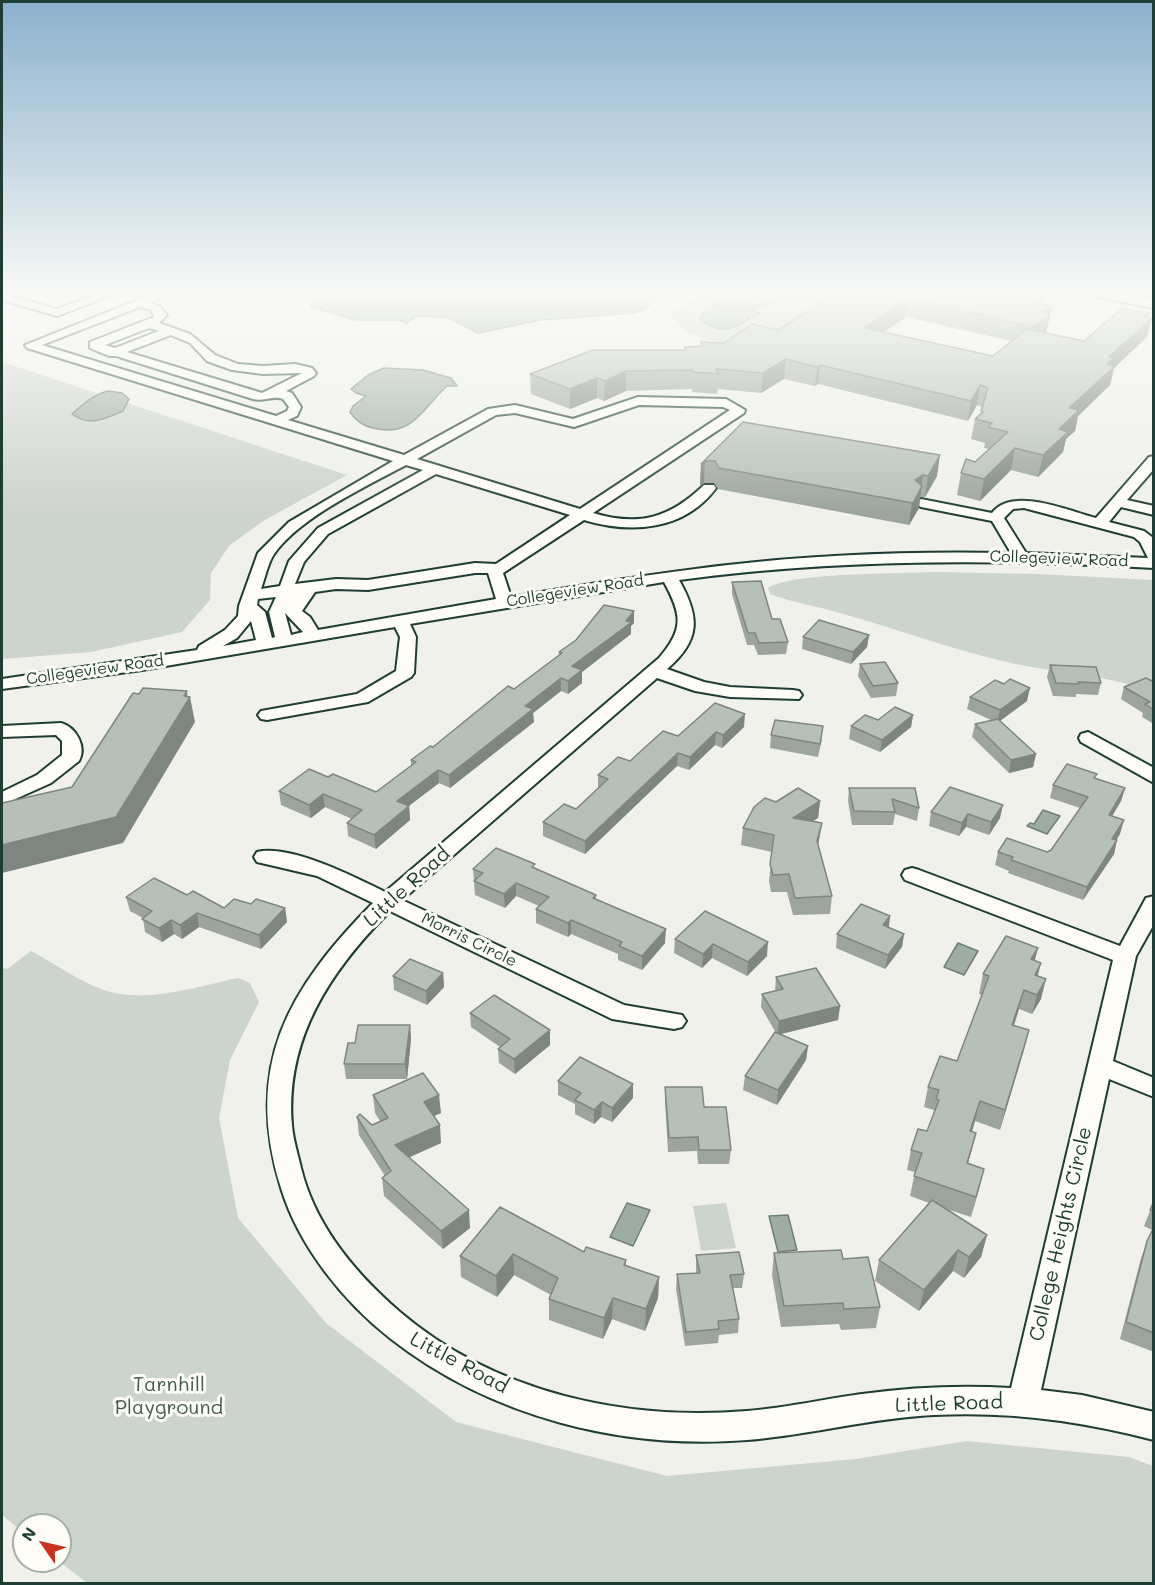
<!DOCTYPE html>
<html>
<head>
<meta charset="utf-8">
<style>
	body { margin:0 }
	#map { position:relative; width:1155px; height:1585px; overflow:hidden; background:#f0f1eb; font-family:Mali,sans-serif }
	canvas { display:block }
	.frame { position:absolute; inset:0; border:3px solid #1f3d34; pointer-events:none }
	.north { position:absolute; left:12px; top:1513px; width:60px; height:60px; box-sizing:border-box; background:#fdfcf7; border:2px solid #a4b0a9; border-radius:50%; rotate:304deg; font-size:16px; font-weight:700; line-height:24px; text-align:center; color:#1f3d34 }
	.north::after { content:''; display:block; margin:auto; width:21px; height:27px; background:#c8321e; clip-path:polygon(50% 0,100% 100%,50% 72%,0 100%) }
</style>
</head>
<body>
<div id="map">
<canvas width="1155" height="1585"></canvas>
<div class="frame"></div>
<div class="north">N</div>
</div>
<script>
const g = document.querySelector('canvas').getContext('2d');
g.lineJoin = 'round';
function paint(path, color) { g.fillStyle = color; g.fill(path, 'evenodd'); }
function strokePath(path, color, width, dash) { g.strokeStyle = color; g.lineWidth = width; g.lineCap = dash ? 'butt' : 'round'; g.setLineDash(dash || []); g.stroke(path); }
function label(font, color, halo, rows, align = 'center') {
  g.font = font + ' Mali,sans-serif'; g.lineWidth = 6; g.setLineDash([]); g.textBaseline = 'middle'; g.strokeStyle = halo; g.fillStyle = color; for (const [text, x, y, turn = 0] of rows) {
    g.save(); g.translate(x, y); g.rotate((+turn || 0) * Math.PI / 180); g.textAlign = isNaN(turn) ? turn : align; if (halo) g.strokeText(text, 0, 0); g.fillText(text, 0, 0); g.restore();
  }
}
paint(new Path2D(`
	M705 293H837L754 351 689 334 669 314Z
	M2 362 347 475 263 521 229 546 211 573 210 600 182 632 91 652 2 659Z
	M934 572 1038 574 1153 580V692C1108 675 1058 673 1011 663 953 650 898 629 840 613 817 606 793 603 770 594L768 588C793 572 899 574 934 572Z
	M31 951C54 963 77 980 101 989 144 1005 195 987 238 978L250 983 259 1002 230 1060 219 1118 238 1218 326 1323 456 1422 667 1476 856 1459 967 1441 1129 1457 1153 1466V1583H87L59 1561 60 1525H24V1533L2 1515V968L7 969Z
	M726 1203 736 1248 701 1251 693 1206Z`), '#cdd3cd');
const water = new Path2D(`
	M335 293H665L641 311 632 313 540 320 478 333 449 318 441 317 417 316 406 323 400 320H356L311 307V302Z
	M769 293H780L782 297 763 307 749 309 760 313 755 317H748L749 319C730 332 719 333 700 319 709 297 735 302 753 305 761 306 770 302 776 298Z
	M384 368 423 370 451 378 457 386H447C421 410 412 438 373 428 364 426 355 420 350 412L353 406 366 396 356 393 351 389 368 375Z
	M108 391 122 393 129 399 123 411C104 419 90 427 72 414 83 404 93 395 108 391Z
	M1043 810 1060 816 1047 834 1027 826 1030 823 1034 824Z
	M958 943 978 951 964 975 944 967Z
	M627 1203 650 1210 633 1246 610 1237Z
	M788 1215 797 1250 778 1252 769 1216Z`);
paint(water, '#9faca4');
strokePath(water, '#6c8077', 1.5);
const minor = new Path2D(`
	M101 293H117L57 316 2 300V294L57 309Z
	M155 293H170L150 303 159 306 167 315 159 323 190 334 215 355 238 364 263 366 295 364 312 368 316 373 314 376 286 391 292 393 301 407 297 416 288 420 404 455 488 409 515 405 573 419 638 397 726 399 745 410 744 413 593 513C639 527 670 518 704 485H714L716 488C684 531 631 534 584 520L503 573 511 597C583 585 656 573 728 565 822 554 917 551 1011 553L992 521 921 507 914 503 921 499 992 513C1012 486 1069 511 1096 518L1149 457 1154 456V469L1127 500 1154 506V515L1121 507 1109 522 1144 531 1152 537 1154 568C995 559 836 559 679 580 700 617 701 640 667 669L704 682 730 687 793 690 799 691 802 695 799 699 730 697 695 691 657 678 402 900 624 1005 682 1015 686 1021 682 1027 674 1029 612 1019 390 911C331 970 285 1038 292 1125 293 1140 298 1154 301 1168 315 1226 356 1274 400 1312 495 1393 625 1421 747 1411 786 1408 824 1399 862 1394 912 1387 962 1385 1011 1388L1113 960 905 880 902 875 905 870 912 868 919 870 1120 946 1146 898 1154 896V924L1136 956 1113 1061 1154 1078V1097L1109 1079 1041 1390 1082 1395 1154 1412V1440C1082 1421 1009 1411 934 1415 871 1418 810 1435 747 1440 622 1450 491 1417 391 1339 344 1302 299 1247 281 1188 243 1066 288 989 373 903L317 876 257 862 254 857 257 852C290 844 355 877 385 892L659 658C684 629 682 615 664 582L410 624 416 637 414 673 411 677 368 702 267 720 261 719 258 715 261 711 357 694 396 671 400 637 395 627 142 670 2 689V679L197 650 199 646 225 630 238 616 239 606 258 553 289 522 393 461 27 348 25 345ZM140 307 151 310 154 317 90 342V348L109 356H116L253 399C264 402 273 395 283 399L289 407 287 411 276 416 42 345ZM149 328 159 331 115 348 105 345ZM171 335 190 343 207 361 232 370 263 374 302 373 262 393 127 352ZM639 405 723 407 730 410 580 509 417 459 496 415 515 413 574 427ZM406 465 423 470 318 528 289 561 280 586 261 589C265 578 268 563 274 554 300 517 367 486 406 465ZM436 474 570 515 496 564 475 563 368 580 336 579 295 584 304 562 328 534ZM1024 508 1134 537 1140 542 1148 558 1026 553 1004 518 1013 509ZM475 573H488L496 599 318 630 310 617 302 611 315 592 336 589 368 590ZM276 597 269 612 275 637 272 638 265 612 257 605 258 599ZM285 613 303 632 291 635ZM251 621 256 640 223 646 237 638Z
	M61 723C76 727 87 747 79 761L51 783 2 805V792L37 775 62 755V741L56 735 2 737V726Z
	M1088 732 1154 768V783L1081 742 1079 738 1081 734Z`);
const major = new Path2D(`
	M1090 293H1119L1154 300V308L1097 297Z`);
strokePath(minor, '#1f3d34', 4);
strokePath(major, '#1f3d34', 4);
paint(minor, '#fdfcf7');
paint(major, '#fdfcf7');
paint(new Path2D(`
	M837 293 1043 297 1042 304 1052 306 1048 325 1046 333 1084 341 1148 318H1152L1147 337 1114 368 1110 385 1078 416 1075 431 1066 439 1063 452 1038 477 1011 470 980 501 957 495 961 473 989 449 984 448 985 443 971 439 975 419 981 414 982 407 977 405 968 421 818 384 815 386 784 379 761 393 718 389 717 394 692 392V389L626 391 604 401 597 398 570 409 531 394 530 374 684 350 701 347V342L724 343 778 330ZM906 317 1011 341 993 356 884 332Z
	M743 422 937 476 925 497H920L919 508 909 525 718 489 714 483H704L700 486 701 464Z
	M732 582 772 619 788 642 786 654 758 655 754 645H747L732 594Z
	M634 611V623L631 626V634L582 672V683L568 694 561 691 533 713 534 722 450 788 439 783 409 806 410 820 376 849 348 836 347 823 352 819 325 807 311 818 281 805 279 791 328 777 376 792 411 766V760L433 747 514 689 559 655V652Z
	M869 635 867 647 851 664 802 649 803 637Z
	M860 664 898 683 896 696 871 698 858 676Z
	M1050 665 1101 683 1098 695 1076 694V697L1053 696 1047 677Z
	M1154 682V724L1142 717 1143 713 1121 699 1124 687Z
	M970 697 1027 701 1000 721 1036 754 1033 767 1009 773 972 737 975 724 991 720 967 709Z
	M913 715 911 727 880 752 849 739 851 726Z
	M744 727 722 748 715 745 689 770 677 766 585 854 543 836V822L576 809 598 788V775L630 761 678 736Z
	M771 735 822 739 818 757 770 748Z
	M1095 778 1125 788 1121 801 1112 816 1120 834 1116 840H1117L1114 854 1083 900 1008 873 1009 871 995 865 998 852H1047L1051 850 1080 808 1050 798 1053 785Z
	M950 787 1000 818 989 835 966 827 959 836 929 826 931 812Z
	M849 788H915L919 808 917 821 895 814 893 825H852L848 801Z
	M820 801 818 818 813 821 822 823 818 845 832 896 830 914 793 915 787 892H771L769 881 772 852 741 845 743 828 776 802Z
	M473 869H535L596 895V900L665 943 642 970 618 960V954L571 934 568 937 536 923V909L539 906 516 896 505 908 475 895Z
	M187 895 224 908 251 904 285 908 287 922 261 949 199 927 182 939 174 934 162 942 145 932 143 918 130 911 126 897Z
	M705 911 767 956 747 976 712 958 702 968 674 953 675 939Z
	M890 916 889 927 904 934 902 947 885 969 836 948 837 934Z
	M1038 948 1034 961 1038 976 1041 999 1032 1014 1019 1009 1014 1026 1029 1030 1000 1130 975 1121 972 1132 976 1133 968 1163 984 1169 971 1217 943 1208 987 1235 981 1257 964 1278 953 1271 919 1311 875 1281 879 1260 929 1203 910 1196 915 1172 907 1170 911 1150 927 1131 933 1117 934 1110 924 1107 928 1087 957 1061 982 995 979 994 983 974Z
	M443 973 444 987 427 1005 394 990 393 976Z
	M776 977 840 1006 838 1020 780 1034 808 1046 806 1060 777 1105 743 1090 745 1076 776 1033 761 1007 762 994 775 991Z
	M470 1013 550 1045 515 1074 499 1063 498 1049 500 1047 471 1027Z
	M410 1025 411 1039 407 1079H346L344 1064 355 1043Z
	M558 1081 633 1084V1098L612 1122 601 1117 594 1124 575 1114V1104L558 1095Z
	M665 1087 704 1107 731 1150 729 1164H698L697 1151 668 1152 665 1101Z
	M373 1095 441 1113 434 1116 441 1143 409 1157 470 1228 443 1249 384 1196 382 1178 385 1176 359 1135 357 1117 372 1125 380 1121 375 1113Z
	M1154 1201V1352L1120 1339 1141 1258 1152 1230 1144 1226Z
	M584 1252 626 1260V1266L659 1277 658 1298 645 1331 612 1319 603 1339 549 1320V1299L551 1295 514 1275 497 1297 461 1277 460 1256Z
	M774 1253 843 1259 880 1307 876 1328 841 1330 839 1324 781 1327 772 1275Z
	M696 1255 744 1274 742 1288H733L739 1319 738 1333 719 1335 718 1343 685 1346 676 1289 677 1274 696 1273Z`), '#9da49e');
paint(new Path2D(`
	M1043 297 1040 315 1036 303Z
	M909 298 906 317 862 347 865 328Z
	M1052 306 1046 332 1030 346 1033 327 1044 312Z
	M1149 313 1147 322 1152 318 1147 337 1114 368 1110 385 1078 416 1075 431 1066 439 1063 452 1038 477 1043 455 1059 429 1069 408 1109 357Z
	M786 359 784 379 761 393 763 373Z
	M820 365 818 384 815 386 817 367Z
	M626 371V391L604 401 605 381Z
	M597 378V398L570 409V389Z
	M980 385 977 405 968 421 971 401Z
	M1015 448 1011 470 980 501 984 479Z
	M940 455 937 476 925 497 928 476Z
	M705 461 704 483 700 486 701 464Z
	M923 475 919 508 909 525 915 480Z
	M634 611V623L631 626V634L582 672V683L568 694V681L572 666 626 621Z
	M869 635 867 647 851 664 853 652Z
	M561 678V691L533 713 534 722 450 788 449 775 525 706Z
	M1030 688 1027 701 997 723 1000 710Z
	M187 691 188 700 190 697 195 722 123 843 2 873V845L184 696Z
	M745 714 744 727 722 748 723 735Z
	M913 715 911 727 880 752 882 740Z
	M716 732 715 745 689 770 690 757Z
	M678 753 677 766 585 854V841Z
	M1036 754 1033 767 1009 773 1011 760Z
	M438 770 439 783 398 814 397 801Z
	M1125 788 1121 801 1105 828 1109 815Z
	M323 794 325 807 311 818 309 805Z
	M820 801 818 818 791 835 793 818Z
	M1003 805 1000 818 989 835 991 822Z
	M409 806 410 820 376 849 374 835Z
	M968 814 966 827 959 836 962 823Z
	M1124 820 1120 834 1109 852 1112 839Z
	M822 823 819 840 814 858 817 841Z
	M1117 840 1114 854 1083 900 1087 887Z
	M516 883V896L505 908 504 894Z
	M285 908 287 922 261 949 259 935Z
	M197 913 199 927 182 939 180 925Z
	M890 916 888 930 883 925Z
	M171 920 174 934 162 942 159 928Z
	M571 920V934L568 937V923Z
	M666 929 665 943 642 970V956Z
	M904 934 902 947 885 969 888 955Z
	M768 942 767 956 747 976 748 962Z
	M713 944 712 958 702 968 703 954Z
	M1038 948 1033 967 1031 959Z
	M1041 963 1036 983 1030 994 1035 975Z
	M443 973 444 987 427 1005 426 991Z
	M1046 979 1041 999 1032 1014 1037 995Z
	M1024 990 1019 1009 1007 1045 1012 1025Z
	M840 1006 838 1020 777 1035 779 1021Z
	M410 1025 411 1039 407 1079 405 1064Z
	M550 1030V1045L515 1074 514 1059Z
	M1029 1030 1024 1050 1000 1130 1005 1110Z
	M808 1046 806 1060 777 1105 778 1090Z
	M633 1084V1098L612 1122V1108Z
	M439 1095 441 1113 425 1120 424 1102Z
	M980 1101 975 1121 966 1151 970 1131Z
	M602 1102 601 1117 594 1124V1110Z
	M440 1125 441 1143 397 1163 395 1145Z
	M976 1133 971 1153 962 1183 967 1163Z
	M984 1169 979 1189 971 1217 976 1197Z
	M469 1210 470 1228 443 1249 441 1231Z
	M987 1235 981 1257 964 1278 969 1257Z
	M958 1250 953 1271 919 1311 924 1290Z
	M513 1254 514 1275 497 1297 496 1276Z
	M659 1277 658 1298 645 1331 646 1309Z
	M613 1298 612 1319 603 1339 604 1318Z`), '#7f8681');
const building = new Path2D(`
	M837 293H1024L1043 297 1036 303 1052 306 1044 312 1050 314 1033 327 909 298 865 328 993 356 1027 329 1084 341 1122 308 1149 313 1146 317 1152 318 1109 357 1114 358 1107 364 1115 366 1069 408 1079 410 1059 429 1068 432 1043 455 1015 448 984 479 961 473 966 459 975 462 1008 432 988 427 992 423 975 419 983 412 981 411 988 388 980 385 971 401 820 365 817 367 786 359 763 373 716 369 719 374 693 372V370L626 371 605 381 597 378 570 389 530 374 593 350H684L685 347 703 346 701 342 724 343 752 324 778 330Z
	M743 422 940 455 928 476 923 475 915 480 922 486 913 503 719 468 715 461H705L701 464Z
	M761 581 772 619H780L788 642 759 643 755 633H748L732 582Z
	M604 605 634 611 626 621 632 622 572 666 582 670 568 681 561 678 525 706 533 709 449 775 438 770 397 801 409 806 374 835 347 823 362 810 323 794 309 805 279 791 309 769 328 777 333 774 376 792 416 762 411 760 430 746 433 747 508 686 514 689 562 653 559 652 576 640Z
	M819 620 869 635 853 652 803 637Z
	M885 662 898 683 873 686 860 664Z
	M1050 665 1096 667 1101 683 1078 682 1079 684 1056 683Z
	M1146 678 1154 682V710L1145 704 1150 702 1124 687Z
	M1010 679 1030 688 1000 710 970 697 995 680 1004 684Z
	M143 688 187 691 184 696 190 697 116 817 2 845V803L72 787 133 693 139 694Z
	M715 703 745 714 723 735 716 732 690 757 678 753 585 841 543 822 564 804 576 809 608 779 598 775 618 757 630 761 663 731 678 736Z
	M895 707 913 715 882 740 851 726 865 715 878 720Z
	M998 719 1036 754 1011 760 975 724Z
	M775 720 823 726 820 744 771 735Z
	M1067 764 1097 774 1094 778 1125 788 1109 815 1124 820 1112 839 1117 840 1087 887 1011 860 1013 857 998 852 1007 838 1047 852 1051 850 1088 797 1053 785Z
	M950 787 1003 805 991 822 968 814 962 823 931 812Z
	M798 788 820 801 793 818 822 823 817 841 832 896 795 898 789 874 773 875 770 864 774 835 743 828 754 807 765 798 776 802Z
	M849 788H915L919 808 892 799 895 812 854 811Z
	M496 848 535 864 532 867 596 895 593 898 666 929 642 956 619 946 622 942 571 920 568 923 536 909 549 897 516 883 504 894 474 881 483 873 473 869Z
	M154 878 187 895 193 891 224 908 234 899 251 904 256 899 285 908 259 935 197 913 180 925 171 920 159 928 142 919 152 911 126 897Z
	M861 904 890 916 883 925 904 934 888 955 837 934Z
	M705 911 768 942 748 962 713 944 703 954 675 939Z
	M1006 936 1038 948 1031 959 1041 963 1035 975 1046 979 1037 995 1024 990 1012 1025 1029 1030 1005 1110 980 1101 970 1131 976 1133 967 1163 984 1169 976 1197 914 1176 922 1153 911 1150 918 1129 927 1131 939 1100 936 1099 939 1090 928 1087 940 1056 957 1061 989 976 983 974Z
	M410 959 443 973 426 991 393 976Z
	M816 968 840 1006 779 1021 762 994 783 989 776 977Z
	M494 995 550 1030 514 1059 498 1049 510 1039 470 1013Z
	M358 1025H410L405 1064H344L348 1043H355Z
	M775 1032 808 1046 778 1090 745 1076Z
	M580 1057 633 1084 612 1108 602 1102 594 1110 575 1100 581 1093 558 1081Z
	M423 1073 439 1095 424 1102 440 1125 395 1145 469 1210 441 1231 382 1178 391 1171 357 1117 360 1114 372 1125 388 1118 373 1095Z
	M665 1087H702L704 1107H726L731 1150H699L698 1137 669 1138Z
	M932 1200 987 1235 969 1257 958 1250 924 1290 879 1260Z
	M1154 1201V1211L1150 1210Z
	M500 1207 584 1252 586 1247 626 1260 624 1265 659 1277 646 1309 613 1298 604 1318 549 1299 558 1278 513 1254 496 1276 460 1256Z
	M1154 1227V1333L1126 1322 1147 1241Z
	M841 1250 843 1259 868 1257 880 1307 844 1309 843 1303 784 1306 774 1253Z
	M739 1252 744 1274 730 1275 739 1319 718 1321 719 1329 686 1332 677 1274 700 1273 696 1255Z`);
paint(building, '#b6bfb8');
strokePath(building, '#7f8681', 1.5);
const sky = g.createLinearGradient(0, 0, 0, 515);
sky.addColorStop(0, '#8bb1cd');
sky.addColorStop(0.57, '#f8f9f6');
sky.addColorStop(1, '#f8f9f600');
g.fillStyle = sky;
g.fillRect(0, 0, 1155, 515);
label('16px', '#1f3d34', '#fdfcf7', [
	["Collegeview Road",1059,559,2],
	["Collegeview Road",575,591,-9],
	["Collegeview Road",95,670,-8],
	["Morris Circle",469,940,26]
]);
label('20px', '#1f3d34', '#fdfcf7', [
	["Little Road",407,887,-42],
	["College Heights Circle",1061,1234,-77],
	["Little Road",459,1363,28],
	["Little Road",949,1404,-2]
]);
label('20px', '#425b53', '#fdfcf7', [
	["Tarnhill",169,1385],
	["Playground",169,1408]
]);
</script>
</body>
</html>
